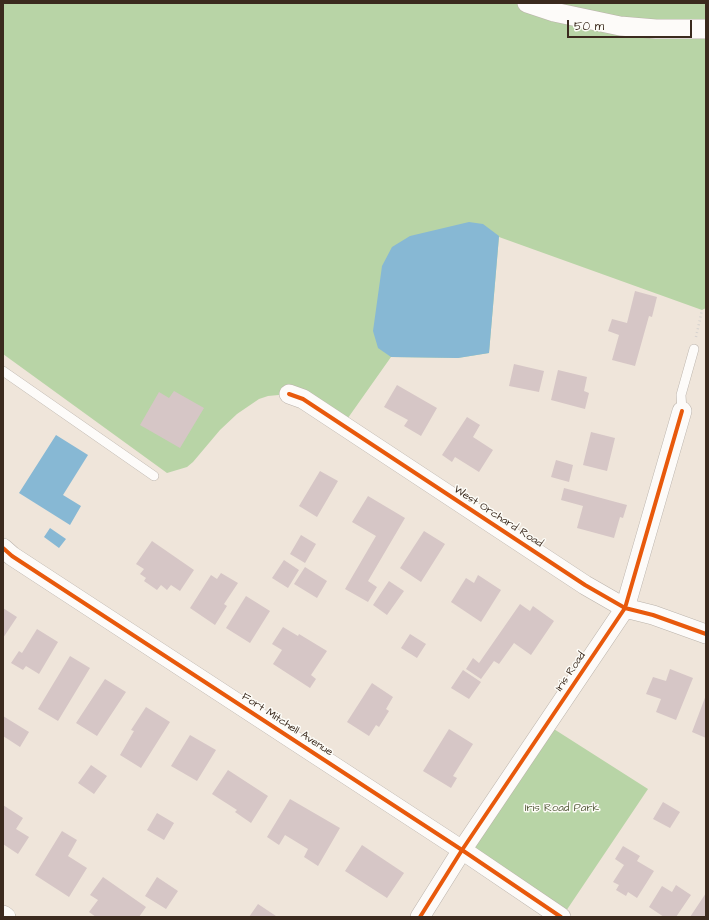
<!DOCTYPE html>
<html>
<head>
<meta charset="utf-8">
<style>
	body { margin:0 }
	#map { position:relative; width:709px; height:920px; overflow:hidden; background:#efe5da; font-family:"Architects Daughter",sans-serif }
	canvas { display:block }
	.frame { position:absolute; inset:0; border:4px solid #3b2a1e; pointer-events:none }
	.scale { position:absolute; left:567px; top:20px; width:125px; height:18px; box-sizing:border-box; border:2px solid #3b2a1e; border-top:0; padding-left:5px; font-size:12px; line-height:14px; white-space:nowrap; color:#3b2a1e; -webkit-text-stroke:3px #fdfcf7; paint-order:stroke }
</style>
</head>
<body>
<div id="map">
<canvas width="709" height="920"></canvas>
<div class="frame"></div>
<div class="scale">50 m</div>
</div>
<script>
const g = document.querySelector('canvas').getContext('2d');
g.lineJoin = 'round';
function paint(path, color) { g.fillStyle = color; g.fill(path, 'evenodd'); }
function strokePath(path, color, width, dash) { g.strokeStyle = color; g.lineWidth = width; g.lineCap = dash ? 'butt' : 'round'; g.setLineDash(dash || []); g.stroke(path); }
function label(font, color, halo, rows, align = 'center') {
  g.font = font + ' "Architects Daughter",sans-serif'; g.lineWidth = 3; g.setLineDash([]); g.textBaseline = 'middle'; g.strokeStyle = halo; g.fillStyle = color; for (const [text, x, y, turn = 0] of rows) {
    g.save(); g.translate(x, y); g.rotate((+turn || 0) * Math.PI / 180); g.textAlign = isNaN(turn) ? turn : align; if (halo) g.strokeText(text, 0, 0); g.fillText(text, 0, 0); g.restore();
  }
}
paint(new Path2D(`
	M3 3H706V308L702 310 499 237 489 353 458 358 391 357 343 425 289 394 268 396 259 399 237 414 220 430 193 462 187 467 167 473 3 354Z
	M546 724 648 789 562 917 462 850Z`), '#b8d4a6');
paint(new Path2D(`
	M469 222 483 224 499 236 489 353 458 358 391 357 378 348 373 331 382 266 392 247 410 236Z
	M56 435 88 455 63 495 81 506 70 525 19 493Z
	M50 528 66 539 59 548 44 537Z`), '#87b8d4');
paint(new Path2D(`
	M635 291 657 297 652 317 649 316 635 366 612 360 619 335 608 331 612 319 627 323Z
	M514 364 544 371 539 392 509 386Z
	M558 370 587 377 584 391 589 393 585 409 551 400Z
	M397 385 437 408 421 436 404 426 408 420 384 407Z
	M174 391 204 408 180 448 140 425 159 392 169 398Z
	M467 417 480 425 473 437 493 450 479 472 455 457 452 462 442 455Z
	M591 432 615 438 607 471 583 465Z
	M556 460 573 465 569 482 551 477Z
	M320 471 338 481 317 517 299 506Z
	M564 488 627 505 623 518 620 517 614 538 577 528 583 506 561 500Z
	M368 496 405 518 368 581 377 587 368 602 345 589 376 536 352 522Z
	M424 531 445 544 421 582 400 568Z
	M301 535 316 544 305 563 290 554Z
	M152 541 194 570 180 591 171 585 167 590 161 585 157 590 144 581 146 578 140 574 144 569 136 564Z
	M284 560 299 570 288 588 272 578Z
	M305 567 327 581 317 598 294 584Z
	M221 573 238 583 224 604 227 606 215 625 190 608 211 575 217 579Z
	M478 575 501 590 481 622 451 602 466 578 474 583Z
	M389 581 404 591 387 615 373 605Z
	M246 596 270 611 250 643 226 628Z
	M520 604 530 611 533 606 554 621 531 655 514 643 499 664 494 661 481 679 466 669 473 658 479 663Z
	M3 608 17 617 3 638Z
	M283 627 298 636 299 634 327 651 311 675 316 679 310 688 273 664 282 650 272 644Z
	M37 629 58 642 39 674 26 666 23 670 11 663 19 651 22 653Z
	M410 634 426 644 417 658 401 648Z
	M70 656 90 668 58 721 38 709Z
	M670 669 693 678 676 720 656 712 661 699 646 694 653 677 666 681Z
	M463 670 481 682 469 699 451 688Z
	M105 679 126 692 97 736 76 723Z
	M372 683 393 697 386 709 389 711 379 727 376 725 369 736 347 722Z
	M706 695V738L692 732Z
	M146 707 170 722 141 768 120 755 134 731 131 730Z
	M3 716 29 732 20 747 3 736Z
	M449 729 473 744 453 776 457 778 451 788 423 771Z
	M190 735 216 750 197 781 171 766Z
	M91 765 107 776 94 794 78 783Z
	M228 770 268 796 251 823 235 812 237 810 212 794Z
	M290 799 340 828 318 866 304 857 308 849 285 835 279 845 267 837Z
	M663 802 680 812 670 828 653 819Z
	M3 805 23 818 16 829 29 837 18 854 3 844Z
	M157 813 174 823 164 840 147 830Z
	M62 831 77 840 68 856 87 868 69 897 35 875Z
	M362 845 404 873 387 898 345 871Z
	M623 846 640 856 637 861 654 871 637 898 628 892 626 896 616 890 619 885 613 882 624 865 615 859Z
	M103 877 146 907 139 917H96L89 912 98 900 90 895Z
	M157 877 178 891 166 909 145 896Z
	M676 885 691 895 676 917H664L649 907 662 886 672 892Z
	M706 893V917H690Z
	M258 904 276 916 275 917H249Z`), '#d6c6c6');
const service = new Path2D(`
	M3 371 154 476
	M682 411 681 395 694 349`);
const minor = new Path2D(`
	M527 3 554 12 620 26 656 29H706
	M289 394 303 399 585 585 625 608 653 615 706 634
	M3 548 12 556 462 850 561 917
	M3 915 6 917
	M420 917 462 850 625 608 682 411`);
strokePath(service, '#bab2aa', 10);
strokePath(minor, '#bab2aa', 20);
strokePath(new Path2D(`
	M696 337 702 310`), '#d6d2cf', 2.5, [1, 3]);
strokePath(service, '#fdfbf9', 9);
strokePath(minor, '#fdfbf9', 19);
strokePath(new Path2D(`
	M289 394 303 399 585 585 625 608 653 615 706 634
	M3 548 12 556 462 850 561 917
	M420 917 462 850 625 608 682 411`), '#e8590c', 4);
label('11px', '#3b2a1e', '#fdfcf7', [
	["West Orchard Road",498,517,33],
	["Iris Road",571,672,-56],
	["Fort Mitchell Avenue",287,725,33]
]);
label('11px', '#53593a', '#fdfcf7', [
	["Iris Road Park",562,809]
]);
</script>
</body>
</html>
